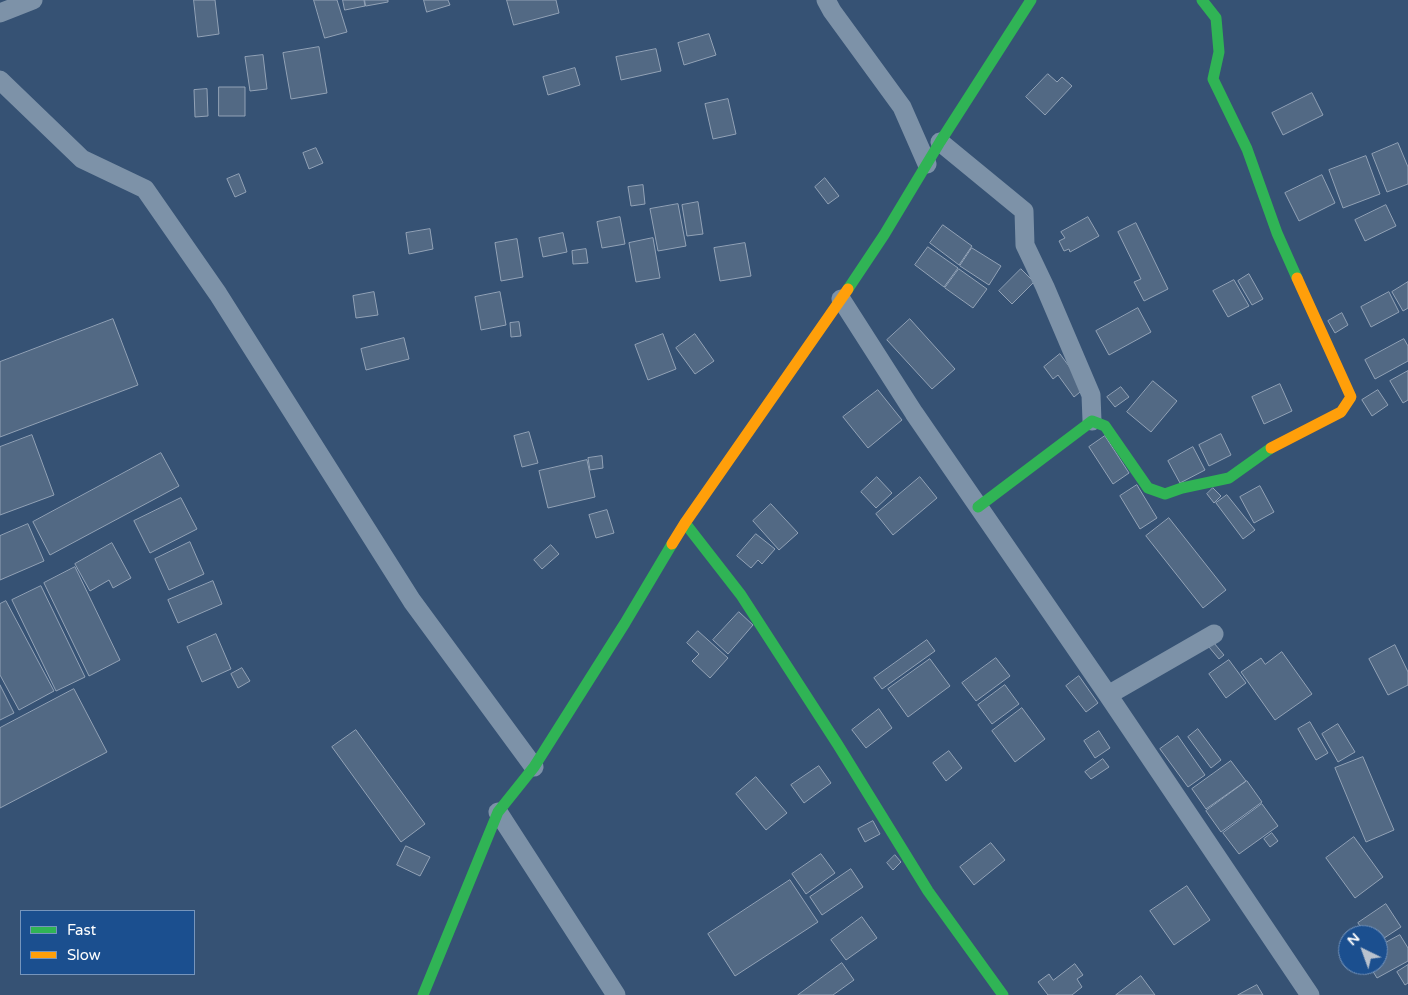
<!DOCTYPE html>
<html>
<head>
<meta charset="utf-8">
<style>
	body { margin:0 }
	#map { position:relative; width:1408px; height:995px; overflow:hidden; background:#365274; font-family:"Varela Round",sans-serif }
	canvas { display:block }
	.legend { position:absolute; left:20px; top:910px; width:175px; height:65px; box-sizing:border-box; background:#1b4f8f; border:1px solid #7695bc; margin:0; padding:6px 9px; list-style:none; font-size:15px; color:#fff }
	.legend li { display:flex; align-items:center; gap:10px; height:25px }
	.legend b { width:25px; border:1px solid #7695bc }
	.north { position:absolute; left:1338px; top:925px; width:50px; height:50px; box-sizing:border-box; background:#1b4f8f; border:1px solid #7695bc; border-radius:50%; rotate:318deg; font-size:14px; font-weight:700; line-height:20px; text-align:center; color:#fff }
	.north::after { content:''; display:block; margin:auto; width:18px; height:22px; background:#b9c2ce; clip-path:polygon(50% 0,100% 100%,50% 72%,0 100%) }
</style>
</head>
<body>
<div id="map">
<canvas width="1408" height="995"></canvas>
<ul class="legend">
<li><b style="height:6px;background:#30b455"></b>Fast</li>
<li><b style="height:6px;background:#ff9f0a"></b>Slow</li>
</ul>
<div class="north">N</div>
</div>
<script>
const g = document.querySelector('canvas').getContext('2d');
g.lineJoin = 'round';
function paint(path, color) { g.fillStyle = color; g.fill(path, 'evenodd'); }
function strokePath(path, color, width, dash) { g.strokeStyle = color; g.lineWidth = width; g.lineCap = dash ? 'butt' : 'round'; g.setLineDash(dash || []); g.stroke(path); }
const building = new Path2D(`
	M194 0H215L219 34 198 37Z
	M314 0H337L347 32 325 38Z
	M343 0H364L365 6 345 10Z
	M365 0H388V2L366 6Z
	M424 0H448L450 5 427 12Z
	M507 0H556L559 13 514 25Z
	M709 34 716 55 684 65 678 43Z
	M319 47 327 93 291 99 283 53Z
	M656 49 661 71 621 80 616 57Z
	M263 55 267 89 250 91 245 57Z
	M575 68 580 85 548 95 543 77Z
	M1048 74 1057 82 1062 77 1072 86 1045 115 1026 97Z
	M219 87H245V116H219Z
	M207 89 208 116 195 117 194 90Z
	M1312 93 1323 115 1283 135 1272 113Z
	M728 99 736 134 713 139 705 104Z
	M1398 143 1408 167V184L1387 192 1372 154Z
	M316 148 323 163 309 169 303 153Z
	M1366 156 1380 194 1343 208 1329 170Z
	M239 174 246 192 235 197 227 179Z
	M1322 175 1335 203 1299 221 1285 193Z
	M825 178 839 196 828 204 815 187Z
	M643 185 645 204 631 206 628 187Z
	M698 202 703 234 687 236 682 205Z
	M678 204 686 246 658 251 650 209Z
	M1386 205 1396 226 1365 241 1355 220Z
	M620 217 625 244 602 248 597 222Z
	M1088 217 1099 236 1070 252 1069 249 1064 251 1059 241 1065 238 1061 232Z
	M1136 223 1168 289 1144 301 1134 282 1141 279 1118 232Z
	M943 225 972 246 959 265 930 243Z
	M430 229 433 249 409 254 406 233Z
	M563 233 567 252 543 257 539 238Z
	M653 238 660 278 636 282 629 243Z
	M517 239 523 277 501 281 495 243Z
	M745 243 751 276 720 281 714 248Z
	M928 247 958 268 944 287 915 265Z
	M972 248 1001 266 989 285 960 266Z
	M586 249 588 263 573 264 572 251Z
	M959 269 987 289 973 308 945 288Z
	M1021 269 1034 282 1012 304 999 291Z
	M1249 274 1263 299 1252 305 1238 281Z
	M1234 280 1249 306 1228 317 1213 291Z
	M1408 282V308L1403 311 1392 292Z
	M374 292 378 315 356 318 353 296Z
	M500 292 506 325 481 330 475 297Z
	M1389 292 1399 312 1371 327 1361 307Z
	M1138 308 1151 332 1109 355 1096 331Z
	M1342 313 1348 325 1335 333 1328 321Z
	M113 319 138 385 0 437V362Z
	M910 319 955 369 932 389 887 340Z
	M519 322 521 336 511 337 510 323Z
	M663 334 676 369 648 380 635 345Z
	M695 334 714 361 695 374 676 348Z
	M404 338 409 359 366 370 361 349Z
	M1404 339 1408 346V361L1375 379 1365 360Z
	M1060 354 1085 388 1074 397 1058 375 1053 379 1044 367Z
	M1408 371V400L1403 403 1390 381Z
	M1153 381 1177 401 1151 432 1127 412Z
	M1280 384 1292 411 1264 424 1252 397Z
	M1121 387 1129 397 1115 407 1107 397Z
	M878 390 902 420 868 448 843 417Z
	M1378 390 1388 405 1372 416 1362 400Z
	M529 432 538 463 522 467 514 436Z
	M1221 434 1231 455 1209 466 1199 445Z
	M32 435 54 495 0 515V447Z
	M1105 436 1129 473 1113 484 1089 447Z
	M1193 447 1205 470 1180 483 1168 461Z
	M161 453 179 486 50 555 33 522Z
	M602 456 603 468 590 470 588 458Z
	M587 460 595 497 548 508 539 471Z
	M877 477 892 493 876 508 861 492Z
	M920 477 937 498 893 535 876 514Z
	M1137 485 1157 518 1140 529 1120 496Z
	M1260 486 1274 512 1254 523 1240 497Z
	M1213 488 1221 496 1214 503 1207 494Z
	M1227 495 1255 530 1243 539 1216 503Z
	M181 498 197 529 150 553 134 521Z
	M771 504 798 533 779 550 753 521Z
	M607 510 614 533 596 538 589 515Z
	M1169 518 1226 590 1203 608 1146 536Z
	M28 524 44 561 0 580V536Z
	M756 534 775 549 762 564 758 560 751 568 737 556Z
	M190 542 204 574 169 590 155 559Z
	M112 543 131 578 113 588 109 580 90 591 75 564Z
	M551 545 559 554 542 569 534 560Z
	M75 567 120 660 89 676 44 583Z
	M213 581 222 604 178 623 168 600Z
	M41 586 85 677 56 691 12 600Z
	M6 601 54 691 19 710 0 675V604Z
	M739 612 753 625 728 654 713 640Z
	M698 631 728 658 710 678 692 661 699 654 687 643Z
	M216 634 231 669 202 682 187 647Z
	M927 640 935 651 882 689 874 678Z
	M1214 643 1224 655 1219 659 1209 647Z
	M1395 645 1408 672V685L1388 695 1369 659Z
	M1282 652 1312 694 1275 720 1241 672 1261 658 1265 664Z
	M996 658 1010 676 976 701 962 683Z
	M930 659 950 686 908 717 888 689Z
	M1229 660 1246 683 1226 698 1209 674Z
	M242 668 250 681 238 688 231 674Z
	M1079 676 1098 703 1086 712 1066 686Z
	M0 685 14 713 0 720Z
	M1005 685 1019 704 992 724 978 705Z
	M74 689 107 752 0 808V728Z
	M1022 708 1045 739 1015 762 992 731Z
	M879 709 892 728 866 748 852 730Z
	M1310 722 1328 753 1316 760 1298 729Z
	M1338 724 1355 752 1338 762 1322 734Z
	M1198 729 1221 760 1211 768 1188 737Z
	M356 730 425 824 401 842 332 747Z
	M1099 731 1110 748 1095 758 1084 741Z
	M1178 736 1205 775 1188 787 1160 749Z
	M949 751 962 768 946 781 933 763Z
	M1363 757 1394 830 1366 842 1335 768Z
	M1103 759 1109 767 1091 779 1085 772Z
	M1231 761 1246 781 1206 809 1192 789Z
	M819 766 831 783 804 803 791 785Z
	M756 777 787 813 766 830 736 794Z
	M1247 781 1262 802 1221 832 1206 811Z
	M1262 804 1278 826 1239 854 1223 833Z
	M873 821 880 834 865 842 858 829Z
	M1272 833 1278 841 1270 847 1264 839Z
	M1354 837 1383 877 1355 898 1326 858Z
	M991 843 1005 860 974 885 960 867Z
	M406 846 430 857 420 876 397 865Z
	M821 854 835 873 806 894 792 874Z
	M895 855 901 862 893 870 887 863Z
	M851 869 863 887 822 915 810 897Z
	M790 880 818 922 735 976 708 934Z
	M1187 886 1210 920 1174 945 1150 911Z
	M1386 904 1401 927 1378 942V935H1366L1358 923Z
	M862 917 877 938 846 960 831 940Z
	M1400 935 1408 948V961L1377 978 1369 965H1378V947Z
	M842 963 854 980 833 995H798Z
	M1075 964 1083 975 1077 979 1082 987 1072 995H1048L1038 982 1049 974 1053 980Z
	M1408 965V983L1405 985 1397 972Z
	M1141 976 1155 995H1116Z
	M1257 985 1263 995H1238Z`);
paint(building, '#526984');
strokePath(building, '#92a2b6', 1);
strokePath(new Path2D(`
	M826 0 832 11 902 107 927 164
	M0 13 33 0
	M0 80 82 159 145 189 218 294 412 601 534 767
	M940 142 1024 211 1025 245 1045 287 1091 395 1092 421
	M841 299 914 413 1108 695 1310 995
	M1108 695 1214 634
	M498 812 616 995`), '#7d92a8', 19);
strokePath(new Path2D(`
	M1202 0 1216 18 1219 52 1213 79 1247 149 1277 233 1297 278
	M848 289 884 235 940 142 1031 0
	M978 507 1092 421 1105 426 1148 488 1165 494 1182 488 1229 478 1271 448
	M685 523 741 595 838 745 928 891 1003 995
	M423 995 498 812 534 767 625 623 672 544`), '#30b455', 11);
strokePath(new Path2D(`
	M1271 448 1341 412 1351 397 1297 278
	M672 544 685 523 848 289`), '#ff9f0a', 11);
</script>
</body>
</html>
